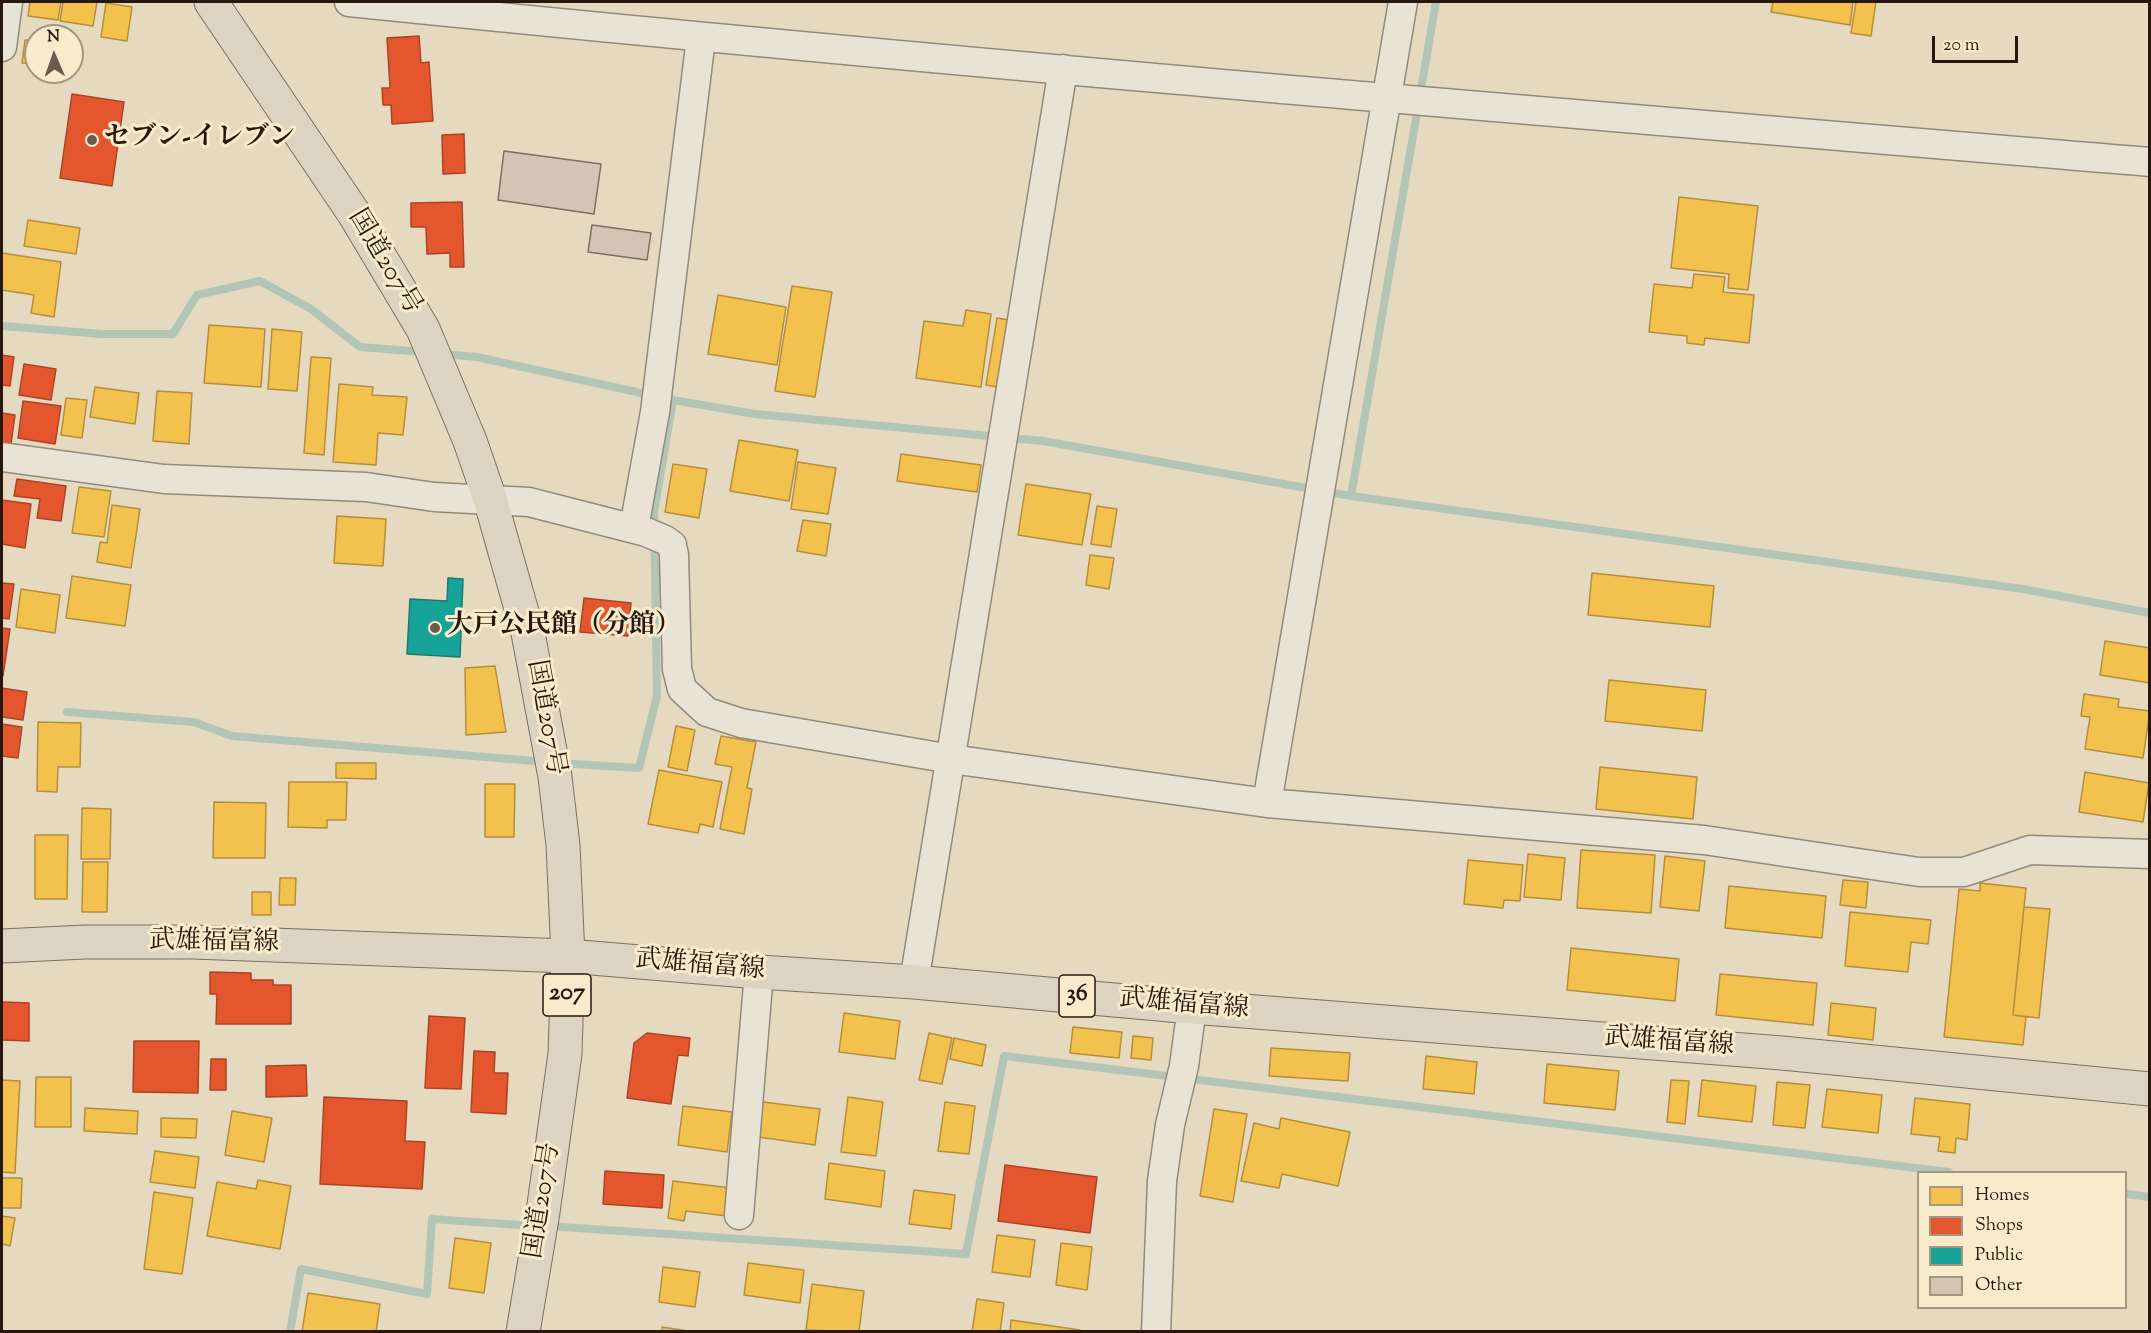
<!DOCTYPE html>
<html>
<head>
<meta charset="utf-8">
<style>
	body { margin:0 }
	#map { position:relative; width:2151px; height:1333px; overflow:hidden; background:#e5dac0; font-family:"Sorts Mill Goudy",serif }
	canvas { display:block }
	.frame { position:absolute; inset:0; border:3px solid #28170e; pointer-events:none }
	.legend { position:absolute; left:1917px; top:1171px; width:210px; height:138px; box-sizing:border-box; background:#f8ebcc; border:2px solid #a59680; margin:0; padding:8px 10px; list-style:none; font-size:18px; color:#28170e }
	.legend li { display:flex; align-items:center; gap:12px; height:30px }
	.legend b { width:30px; border:2px solid #a59680 }
	.north { position:absolute; left:24px; top:24px; width:60px; height:60px; box-sizing:border-box; background:#f8ebcc; border:2px solid #a59680; border-radius:50%; rotate:358deg; font-size:16px; font-weight:700; line-height:24px; text-align:center; color:#28170e }
	.north::after { content:''; display:block; margin:auto; width:21px; height:27px; background:#6a5b4c; clip-path:polygon(50% 0,100% 100%,50% 72%,0 100%) }
	.scale { position:absolute; left:1932px; top:36px; width:86px; height:27px; box-sizing:border-box; border:3px solid #28170e; border-top:0; padding-left:8px; font-size:18px; line-height:21px; white-space:nowrap; color:#28170e; -webkit-text-stroke:4px #f8ebcc; paint-order:stroke }
</style>
</head>
<body>
<div id="map">
<canvas width="2151" height="1333"></canvas>
<div class="frame"></div>
<ul class="legend">
<li><b style="height:16px;background:#f2c14e"></b>Homes</li>
<li><b style="height:16px;background:#e4572e"></b>Shops</li>
<li><b style="height:16px;background:#17a398"></b>Public</li>
<li><b style="height:16px;background:#d4c4b4"></b>Other</li>
</ul>
<div class="north">N</div>
<div class="scale">20 m</div>
</div>
<script>
const g = document.querySelector('canvas').getContext('2d');
g.lineJoin = 'round';
function paint(path, color) { g.fillStyle = color; g.fill(path, 'evenodd'); }
function strokePath(path, color, width, dash) { g.strokeStyle = color; g.lineWidth = width; g.lineCap = dash ? 'butt' : 'round'; g.setLineDash(dash || []); g.stroke(path); }
function label(font, color, halo, rows, align = 'center') {
  g.font = font + ' "Sorts Mill Goudy","Noto Serif JP",serif'; g.lineWidth = 6; g.setLineDash([]); g.textBaseline = 'middle'; g.strokeStyle = halo; g.fillStyle = color; for (const [text, x, y, turn = 0] of rows) {
    g.save(); g.translate(x, y); g.rotate((+turn || 0) * Math.PI / 180); g.textAlign = isNaN(turn) ? turn : align; if (halo) g.strokeText(text, 0, 0); g.fillText(text, 0, 0); g.restore();
  }
}
const homes = new Path2D(`
	M30 2H61L58 20 28 16Z
	M63 2H97L93 26 60 21Z
	M1773 2H1853L1850 25 1771 12Z
	M1856 2H1876L1871 36 1851 33Z
	M106 3 132 7 127 41 101 37Z
	M25 40 36 41V64L22 63Z
	M1679 197 1758 206 1748 290 1728 288 1729 274 1671 268Z
	M28 220 80 228 76 254 24 246Z
	M2 253 61 262 54 317 31 313 34 295 2 290Z
	M1694 274 1725 277 1723 292 1754 295 1749 343 1705 338 1704 345 1687 343V336L1649 332 1654 284 1692 288Z
	M792 286 832 292 815 397 775 391Z
	M718 295 786 307 777 365 708 354Z
	M966 310 991 314 981 387 916 378 924 321 963 326Z
	M997 318 1014 321 1003 388 986 385Z
	M209 325 265 329 261 387 204 383Z
	M272 329 302 332 297 391 268 389Z
	M311 357 331 358 324 455 304 453Z
	M339 384 373 387 372 395 407 397 403 435 378 433 376 465 333 462Z
	M95 387 139 393 135 424 90 417Z
	M157 391 192 393 189 444 153 441Z
	M66 398 87 400 82 438 61 435Z
	M739 440 798 450 789 501 730 491Z
	M901 454 981 465 977 492 897 481Z
	M798 462 836 468 828 514 791 509Z
	M673 464 707 469 699 518 665 512Z
	M1026 484 1091 494 1082 545 1018 535Z
	M79 487 111 491 104 537 72 533Z
	M112 505 140 509 131 568 97 562 100 542 107 543Z
	M1097 506 1117 509 1111 547 1091 544Z
	M337 516 386 519 383 566 334 563Z
	M803 520 831 524 826 556 797 551Z
	M1090 555 1114 558 1109 589 1086 585Z
	M1592 573 1714 586 1710 627 1588 615Z
	M72 576 131 585 125 626 66 618Z
	M21 589 60 595 55 633 16 627Z
	M2105 641 2150 648V683L2100 675Z
	M495 666 506 732 466 735 465 668Z
	M1609 680 1706 690 1702 731 1605 721Z
	M2084 694 2119 699 2118 707 2150 711 2143 758 2085 749 2090 717 2081 716Z
	M38 722 81 723 80 767H58L57 792 37 791Z
	M676 726 695 730 687 771 668 767Z
	M721 736 756 742 747 788 752 789 744 834 720 829 732 767 715 764Z
	M336 763H376V779L336 778Z
	M1600 767 1697 777 1693 819 1596 809Z
	M659 770 722 782 713 827 700 824 698 833 648 824Z
	M2085 772 2149 783 2143 822 2079 812Z
	M289 782H347L346 820H327V828L288 827Z
	M485 784H515L514 837H485Z
	M214 802 266 803 265 858H213Z
	M82 808 111 809 110 859H81Z
	M35 835H68L67 899H35Z
	M1581 850 1655 855 1651 913 1577 908Z
	M1528 854 1565 858 1561 900 1524 897Z
	M1665 856 1705 861 1699 911 1660 907Z
	M1468 860 1523 865 1520 901 1504 900 1503 908 1464 904Z
	M83 862H108L107 912H82Z
	M280 878H296L295 905H279Z
	M1843 880 1868 882 1866 908 1840 905Z
	M1980 883 2026 888 2013 1015 2026 1017 2023 1045 1944 1037 1959 889 1980 891Z
	M1729 886 1826 896 1822 938 1725 928Z
	M252 892H271V915H252Z
	M2024 907 2050 909 2039 1018 2013 1015Z
	M1850 912 1931 920 1928 944 1911 942 1908 972 1845 966Z
	M1571 948 1679 959 1675 1001 1567 990Z
	M1720 974 1817 983 1813 1025 1716 1015Z
	M1831 1003 1876 1008 1873 1040 1828 1035Z
	M844 1013 900 1021 895 1059 839 1052Z
	M1073 1027 1122 1032 1119 1058 1070 1053Z
	M929 1033 952 1038 942 1084 919 1080Z
	M1133 1036 1153 1038 1151 1060 1131 1058Z
	M954 1038 986 1045 982 1066 950 1059Z
	M1271 1048 1350 1053 1348 1081 1269 1076Z
	M1426 1056 1477 1062 1474 1094 1423 1089Z
	M1547 1064 1619 1071 1615 1110 1544 1103Z
	M36 1077H71V1127H35Z
	M2 1080 20 1081 15 1173 2 1172Z
	M1671 1080 1689 1081 1685 1124 1667 1122Z
	M1702 1080 1756 1086 1752 1122 1698 1116Z
	M1777 1082 1810 1085 1805 1128 1773 1125Z
	M1827 1089 1882 1095 1878 1133 1822 1127Z
	M848 1097 883 1102 876 1156 841 1152Z
	M1915 1098 1970 1104 1967 1140 1956 1138 1955 1153 1938 1151 1940 1137 1911 1134Z
	M763 1102 820 1109 815 1145 758 1137Z
	M945 1102 975 1106 969 1154 938 1151Z
	M683 1106 732 1112 727 1152 678 1145Z
	M85 1108 138 1111 137 1134 84 1131Z
	M1214 1109 1247 1114 1233 1202 1200 1196Z
	M232 1111 272 1118 264 1162 225 1155Z
	M161 1118 197 1119 196 1138 161 1137Z
	M1281 1118 1350 1132 1338 1186 1282 1174 1279 1188 1241 1181 1254 1123 1279 1129Z
	M155 1151 199 1157 195 1188 150 1182Z
	M829 1163 885 1171 881 1207 825 1199Z
	M2 1178H22L21 1208H2Z
	M258 1180 291 1186 280 1249 207 1236 217 1182 256 1189Z
	M673 1181 731 1188 727 1216 686 1211 684 1221 668 1218Z
	M914 1190 955 1195 951 1229 909 1224Z
	M154 1192 193 1198 182 1274 144 1269Z
	M2 1216 15 1218 10 1246 2 1244Z
	M997 1235 1035 1240 1030 1277 992 1272Z
	M455 1238 491 1243 484 1293 449 1288Z
	M1061 1243 1092 1247 1087 1290 1056 1285Z
	M748 1263 804 1270 800 1303 744 1295Z
	M663 1267 700 1272 695 1307 659 1302Z
	M812 1284 864 1291 859 1332 806 1330Z
	M308 1293 380 1304 376 1332H302Z
	M977 1299 1004 1303 1000 1332H972Z
	M1011 1320 1080 1330V1332H1010Z
	M662 1327 695 1332H662Z`);
paint(homes, '#f2c14e');
strokePath(homes, '#b58e3b', 1.5);
const shops = new Path2D(`
	M419 36 421 63 429 62 433 121 392 124 391 105H383L382 88H390L387 38Z
	M72 94 124 102 112 186 60 178Z
	M464 134 465 173 443 174 442 135Z
	M462 202 464 267H450V253L427 254 426 227H411V203Z
	M2 355 14 357 10 386 2 385Z
	M24 364 56 369 51 400 19 395Z
	M23 401 61 406 55 444 18 438Z
	M2 413 15 415 11 444 2 442Z
	M17 479 66 486 61 521 37 518 40 499 14 496Z
	M2 500 31 504 25 548 2 544Z
	M2 583 14 584 9 619 2 618Z
	M584 598 631 603 628 636 580 632Z
	M2 628 10 629 3 676H2Z
	M2 688 27 692 23 720 2 717Z
	M2 724 22 727 18 758 2 756Z
	M210 972 251 973V980H273V985H291V1024H216L217 994H210Z
	M2 1002 29 1003V1041L2 1040Z
	M429 1016 465 1018 461 1089 425 1088Z
	M647 1033 690 1038 688 1056 678 1055 671 1104 627 1098 634 1043Z
	M134 1041H199L198 1093 133 1092Z
	M474 1051 495 1052 494 1073H508L506 1114 471 1112Z
	M211 1059H226V1090H210Z
	M306 1065 307 1096 266 1097V1066Z
	M324 1097 407 1101 405 1141 425 1142 422 1189 320 1184Z
	M1005 1165 1097 1177 1090 1233 998 1221Z
	M605 1171 664 1175 662 1208 603 1204Z`);
paint(shops, '#e4572e');
strokePath(shops, '#ac4424', 1.5);
const public = new Path2D(`
	M448 578 463 579 460 657 407 654 410 599 447 601Z`);
paint(public, '#17a398');
strokePath(public, '#1c796f', 1.5);
strokePath(new Path2D(`
	M2 326 102 334H173L197 295 260 281 311 309 360 347 424 352
	M443 354 477 357 673 400 755 414 1043 441 1351 496 2023 589 2150 613
	M1351 496 1436 2
	M67 712 194 722 232 736 546 762
	M559 763 639 768 657 696 654 512 673 400
	M2126 1194 2150 1197
	M547 1226 966 1254 1004 1056 1949 1172
	M290 1332 301 1269 427 1294 432 1219 534 1226`), '#b2c5b6', 8);
const building = new Path2D(`
	M504 151 601 164 594 214 498 200Z
	M592 225 651 233 647 260 588 252Z`);
paint(building, '#d4c4b4');
strokePath(building, '#797062', 1.5);
const street = new Path2D(`
	M349 2C948 63 1549 112 2150 162
	M2 47 8 2
	M2 457 164 479 366 487 434 497 529 502 646 532 665 540 672 545 674 555 677 669 682 689 707 712 741 723 951 759 1267 803 1704 840 1919 872H1964L2030 850 2150 854
	M634 528 655 412 701 38
	M1267 803 1403 2
	M914 982 1063 69
	M739 1215 759 972
	M1156 1332 1162 1181 1170 1125 1184 1066 1192 1007`);
const primary = new Path2D(`
	M2 946 85 942H193L568 956 759 972 914 982 1192 1007 1782 1053 2150 1089`);
const highway = new Path2D(`
	M211 2 355 215 423 329 470 441 490 499 528 633 555 777 563 845 568 956 565 1054 543 1212 523 1332`);
strokePath(street, '#928a7b', 31);
strokePath(primary, '#797062', 35);
strokePath(highway, '#797062', 35);
strokePath(street, '#e9e3d6', 28);
strokePath(primary, '#dcd3c1', 33);
strokePath(highway, '#dcd3c1', 33);
for (const [x, y, r, color] of [
	[92,140,6,"#6a5b4c"],
	[435,628,6,"#6a5b4c"]
]) { const dot = new Path2D(); dot.arc(x, y, r, 0, 2 * Math.PI); g.fillStyle = color; g.fill(dot); strokePath(dot, '#f8ebcc', 2); }
for (const [x, y, w] of [
	[567,995,48],
	[1077,996,36]
]) { const box = new Path2D(); box.roundRect(x - w / 2, y - 21, w, 42, 4.5); g.fillStyle = '#f8ebcc'; g.fill(box); strokePath(box, '#28170e', 1.5); }
label('bold 24px', '#28170e', null, [
	["207",567,995],
	["36",1077,996]
]);
label('bold 26px', '#28170e', '#f8ebcc', [
	["セブン-イレブン",104,140],
	["大戸公民館（分館）",447,628]
], 'left');
label('26px', '#28170e', '#f8ebcc', [
	["国道207号",383,263,59],
	["国道207号",544,718,80],
	["武雄福富線",214,944,1],
	["武雄福富線",700,967,5],
	["武雄福富線",1184,1006,5],
	["武雄福富線",1669,1044,4],
	["国道207号",544,1201,-81]
]);
</script>
</body>
</html>
